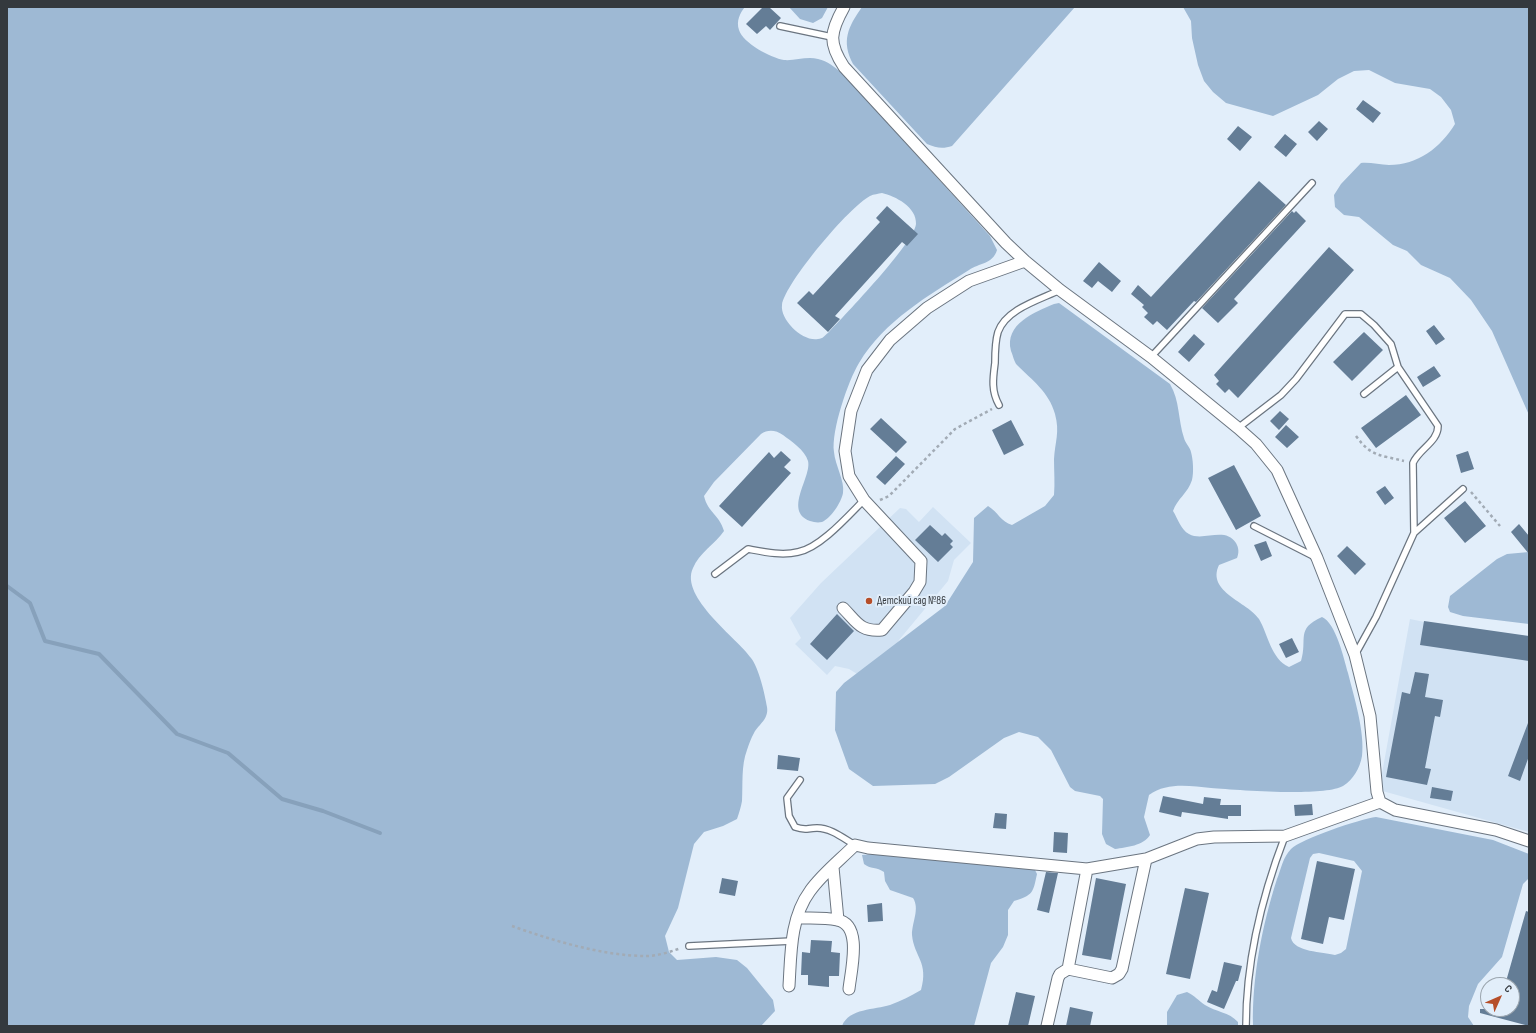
<!DOCTYPE html>
<html>
<head>
<meta charset="utf-8">
<style>
	body { margin:0 }
	#map { position:relative; width:1536px; height:1033px; overflow:hidden; background:#e2eefa; font-family:"Sofia Sans Condensed",sans-serif }
	canvas { display:block }
	.frame { position:absolute; inset:0; border:8px solid #34393e; pointer-events:none }
	.north { position:absolute; left:1480px; top:977px; width:40px; height:40px; box-sizing:border-box; background:#e2eefa; border:1px solid #9ca6af; border-radius:50%; rotate:45deg; font-size:11px; font-weight:700; line-height:16px; text-align:center; color:#34393e }
	.north::after { content:''; display:block; margin:auto; width:14px; height:18px; background:#b64e29; clip-path:polygon(50% 0,100% 100%,50% 72%,0 100%) }
</style>
</head>
<body>
<div id="map">
<canvas width="1536" height="1033"></canvas>
<div class="frame"></div>
<div class="north">С</div>
</div>
<script>
const g = document.querySelector('canvas').getContext('2d');
g.lineJoin = 'round';
function paint(path, color) { g.fillStyle = color; g.fill(path, 'evenodd'); }
function strokePath(path, color, width, dash) { g.strokeStyle = color; g.lineWidth = width; g.lineCap = dash ? 'butt' : 'round'; g.setLineDash(dash || []); g.stroke(path); }
function label(font, color, halo, rows, align = 'center') {
  g.font = font + ' "Sofia Sans Condensed",sans-serif'; g.lineWidth = 4; g.setLineDash([]); g.textBaseline = 'middle'; g.strokeStyle = halo; g.fillStyle = color; for (const [text, x, y, turn = 0] of rows) {
    g.save(); g.translate(x, y); g.rotate((+turn || 0) * Math.PI / 180); g.textAlign = isNaN(turn) ? turn : align; if (halo) g.strokeText(text, 0, 0); g.fillText(text, 0, 0); g.restore();
  }
}
paint(new Path2D(`
	M933 507 971 543 954 560 948 581 899 640 894 651 872 683 849 669 835 666 827 675 795 644 801 638 790 618 821 583 900 508 906 509 919 522Z
	M1410 619 1529 644V832L1379 790Z`), '#d1e2f3');
paint(new Path2D(`
	M7 7H745C740 13 736 21 739 30 743 43 771 58 784 60 795 61 807 56 818 59 828 61 834 67 842 73L990 236 997 250C993 264 979 263 969 270 929 295 884 321 859 363 848 381 831 431 834 452 835 465 845 481 843 493 841 503 831 518 822 522 817 523 814 522 810 521 783 511 812 477 808 461 805 450 791 441 783 435 776 430 768 429 761 434L714 482 704 496C708 513 719 514 724 531 715 544 699 553 693 568 679 597 738 639 751 658 759 668 765 695 767 707 769 719 759 724 754 733 751 738 749 744 747 750 741 766 743 784 742 801 741 807 739 813 737 819L723 826 704 832 694 844 678 908 665 936 669 952 677 960 716 957 737 960 747 968 773 1000 775 1011 761 1026H7ZM882 193C895 196 917 207 916 224 914 243 845 315 828 333 825 335 823 339 818 339 803 342 780 320 782 305 785 283 850 206 870 196 874 194 878 194 882 193Z
	M789 7H828L822 18 813 23 800 19Z
	M862 7H1075L952 146C943 149 936 148 927 144L853 64C841 41 848 27 862 7Z
	M1183 7H1529V415L1492 331 1471 300 1450 278 1421 265 1407 251 1393 245 1359 217 1344 215 1335 207 1334 195 1341 184 1361 163C1370 162 1380 165 1389 165 1418 165 1440 148 1455 124L1451 110 1441 97 1430 89 1395 83 1369 70 1354 71 1338 79 1318 95 1273 116 1226 103 1213 92 1204 81 1198 65 1192 38 1191 21Z
	M1059 303 1170 384C1180 401 1178 420 1184 438 1185 443 1190 447 1191 452 1193 459 1194 472 1192 480 1188 493 1177 499 1173 511 1178 519 1181 530 1189 534 1203 542 1225 526 1236 543 1239 548 1239 553 1237 558L1219 565C1206 592 1248 602 1259 619 1268 634 1271 659 1289 667L1301 661C1308 639 1295 629 1322 617 1336 623 1344 659 1348 673 1354 697 1365 732 1362 756 1360 768 1353 780 1343 786 1324 797 1236 790 1211 788 1190 786 1167 782 1149 795L1144 817 1150 835C1143 846 1127 847 1115 849L1106 844 1102 834 1103 799 1100 796 1075 791 1070 787 1051 750 1038 737 1019 732 1004 738 949 777 935 784 873 786 849 769 835 730 836 692 844 683 945 606 973 562 974 518 988 506C998 512 1001 522 1012 525L1045 506 1054 495C1055 483 1054 471 1054 459 1055 442 1060 432 1055 414 1049 392 1032 380 1017 365 1014 362 1013 355 1011 351 1004 324 1035 312 1054 304Z
	M1529 552V624L1463 616 1450 612 1448 607 1450 596 1497 559 1507 554Z
	M1376 817 1493 840 1529 854V878L1523 884 1502 957 1478 984 1469 1006 1468 1017 1474 1026H1253C1252 977 1262 926 1277 879 1281 869 1283 857 1291 849 1301 839 1360 819 1376 817ZM1319 853 1354 861 1362 871 1346 949 1341 953 1335 955C1323 952 1294 952 1291 938L1310 858 1313 854Z
	M874 854 1027 868 1035 870 1037 874C1033 893 1033 895 1014 901L1008 910V935L1003 947 991 963 974 1026H842C849 1008 875 1010 890 1005 901 1001 911 996 921 990 929 962 914 957 912 935 912 922 920 909 913 898L890 890 885 881 884 872C877 867 870 869 864 864L862 855Z
	M1187 992C1195 996 1198 1000 1205 1005 1216 1012 1229 1012 1238 1022V1026H1167V1012L1177 995Z`), '#9eb9d4');
strokePath(new Path2D(`
	M7 586 30 603 45 641 99 654 177 734 228 753 282 799 323 811 380 833`), '#87a1bb', 4);
paint(new Path2D(`
	M763 7H769L781 18 770 30 766 26 757 34 746 24Z
	M1363 100 1381 113 1373 123 1356 109Z
	M1319 121 1328 129 1317 141 1308 132Z
	M1238 126 1252 137 1240 151 1227 139Z
	M1285 134 1297 144 1286 157 1274 147Z
	M1259 181 1286 205 1196 302 1194 301 1167 330 1157 321 1153 325 1144 317 1148 313 1142 307 1144 305 1131 294 1138 285 1151 297Z
	M887 206 918 234 907 246 902 242 835 316 840 319 828 332 797 303 809 291 813 295 880 222 876 218Z
	M1292 211 1294 213 1296 211 1306 221 1234 299 1238 303 1218 323 1202 308Z
	M1329 247 1354 270 1238 398 1229 389 1225 393 1216 384 1219 381 1214 375Z
	M1099 262 1121 281 1112 292 1098 281 1092 288 1083 281Z
	M1434 325 1445 339 1436 345 1426 331Z
	M1364 332 1383 350 1352 381 1333 362Z
	M1194 334 1205 344 1189 362 1178 352Z
	M1434 366 1441 376 1423 387 1417 377Z
	M1406 395 1421 415 1376 448 1361 428Z
	M1280 411 1289 419 1279 430 1270 421Z
	M881 418 907 442 896 453 870 429Z
	M1011 420 1024 445 1004 455 992 430Z
	M1286 425 1299 437 1287 448 1275 437Z
	M781 451 791 460 784 467 791 473 742 527 719 506 769 452 774 458Z
	M1468 451 1474 469 1461 473 1456 455Z
	M896 456 905 464 885 485 876 477Z
	M1234 465 1261 516 1236 530 1208 478Z
	M1385 486 1394 498 1385 505 1376 492Z
	M1465 501 1486 526 1465 543 1444 518Z
	M1519 524 1529 536V554L1511 532Z
	M930 525 942 536 945 533 953 541 950 544 953 547 938 562 915 540Z
	M1266 541 1272 556 1261 561 1254 545Z
	M1347 546 1366 564 1355 575 1337 556Z
	M837 614 854 631 827 660 810 644Z
	M1424 621 1529 636V661L1420 645Z
	M1292 638 1299 652 1286 658 1279 644Z
	M1415 672 1429 674 1425 697 1443 700 1440 717 1435 716 1425 768 1431 769 1427 785 1386 777 1402 692 1410 694Z
	M1528 723 1529 756 1520 781 1508 776Z
	M778 755 800 758 798 771 777 769Z
	M1432 787 1453 791 1451 801 1430 798Z
	M1163 796 1203 804 1204 797 1221 799 1220 805H1241V816H1228V819L1182 812 1181 817 1159 812Z
	M1312 804 1313 815 1295 816 1294 805Z
	M995 813 1007 814 1006 829 993 828Z
	M1054 832 1068 833 1067 853 1053 852Z
	M1317 861 1355 869 1344 920 1329 917 1323 944 1301 939Z
	M1046 872 1058 873 1049 913 1037 910Z
	M722 878 738 881 735 896 719 893Z
	M1096 878 1126 884 1111 960 1082 955Z
	M1185 888 1209 893 1190 979 1166 974Z
	M882 903 883 921 868 922 867 905Z
	M1526 911 1529 912V1026L1480 1013V1009H1512V985H1505Z
	M811 940 832 941 831 952 840 953 839 976H829V987L808 985V975H801L802 952 810 953Z
	M1224 962 1242 966 1238 981H1236L1224 1009 1207 1002 1212 990 1217 992Z
	M1016 992 1035 996 1028 1026H1008Z
	M1070 1007 1093 1012 1090 1026H1066Z`), '#647d96');
const service = new Path2D(`
	M780 26 832 37
	M1151 357 1312 183
	M1364 394 1398 367
	M999 405C991 391 993 378 995 363 995 353 995 342 998 332 1006 309 1039 300 1060 290
	M1238 428 1281 395 1296 379 1345 314H1361L1374 325 1391 344 1398 367 1438 426C1438 442 1419 449 1413 463L1414 533
	M1254 526 1315 557
	M715 574 748 549C764 552 782 556 798 552 820 548 848 516 864 500
	M1355 655 1376 617 1414 533 1463 489
	M800 780 787 798 789 816 795 827C806 831 806 828 817 828 831 828 843 838 855 845
	M689 946 792 941
	M1246 1026C1246 962 1262 896 1285 836`);
const minor = new Path2D(`
	M844 7C830 32 828 43 844 67L1006 243 1025 261 1060 290 1151 357 1238 428 1256 444 1277 470 1317 558 1355 655 1370 716 1377 792 1380 802 1395 810 1496 830 1529 841
	M843 608C857 622 860 632 882 630L914 592 920 582 921 561 864 500 849 476 845 451 851 411 867 370 890 340 927 308 969 281 1025 261
	M1146 859 1197 839 1214 837 1285 836 1380 802
	M833 867 838 920
	M797 918C810 918 825 917 837 920 863 924 851 970 849 989
	M789 986C791 954 790 918 810 891 822 874 840 860 855 845L868 848 1087 869
	M1047 1026 1058 978 1060 974 1068 969 1112 978 1119 974 1122 969 1146 859 1087 869 1068 969`);
strokePath(service, '#6b7580', 8);
strokePath(minor, '#6b7580', 13);
strokePath(new Path2D(`
	M1356 436C1371 457 1381 455 1404 461
	M1471 492 1500 526
	M880 500 889 496 955 429 992 409
	M512 926C551 940 603 956 646 956 657 956 670 952 681 948`), '#a2abb5', 2.5, [3, 3]);
strokePath(service, '#fff', 5.5);
strokePath(minor, '#fff', 11);
for (const [x, y, r, color] of [
	[869,601,4,"#b64e29"]
]) { const dot = new Path2D(); dot.arc(x, y, r, 0, 2 * Math.PI); g.fillStyle = color; g.fill(dot); strokePath(dot, '#e2eefa', 1.5); }
label('11px', '#34393e', '#e2eefa', [
	["Детский сад №86",877,601]
], 'left');
</script>
</body>
</html>
